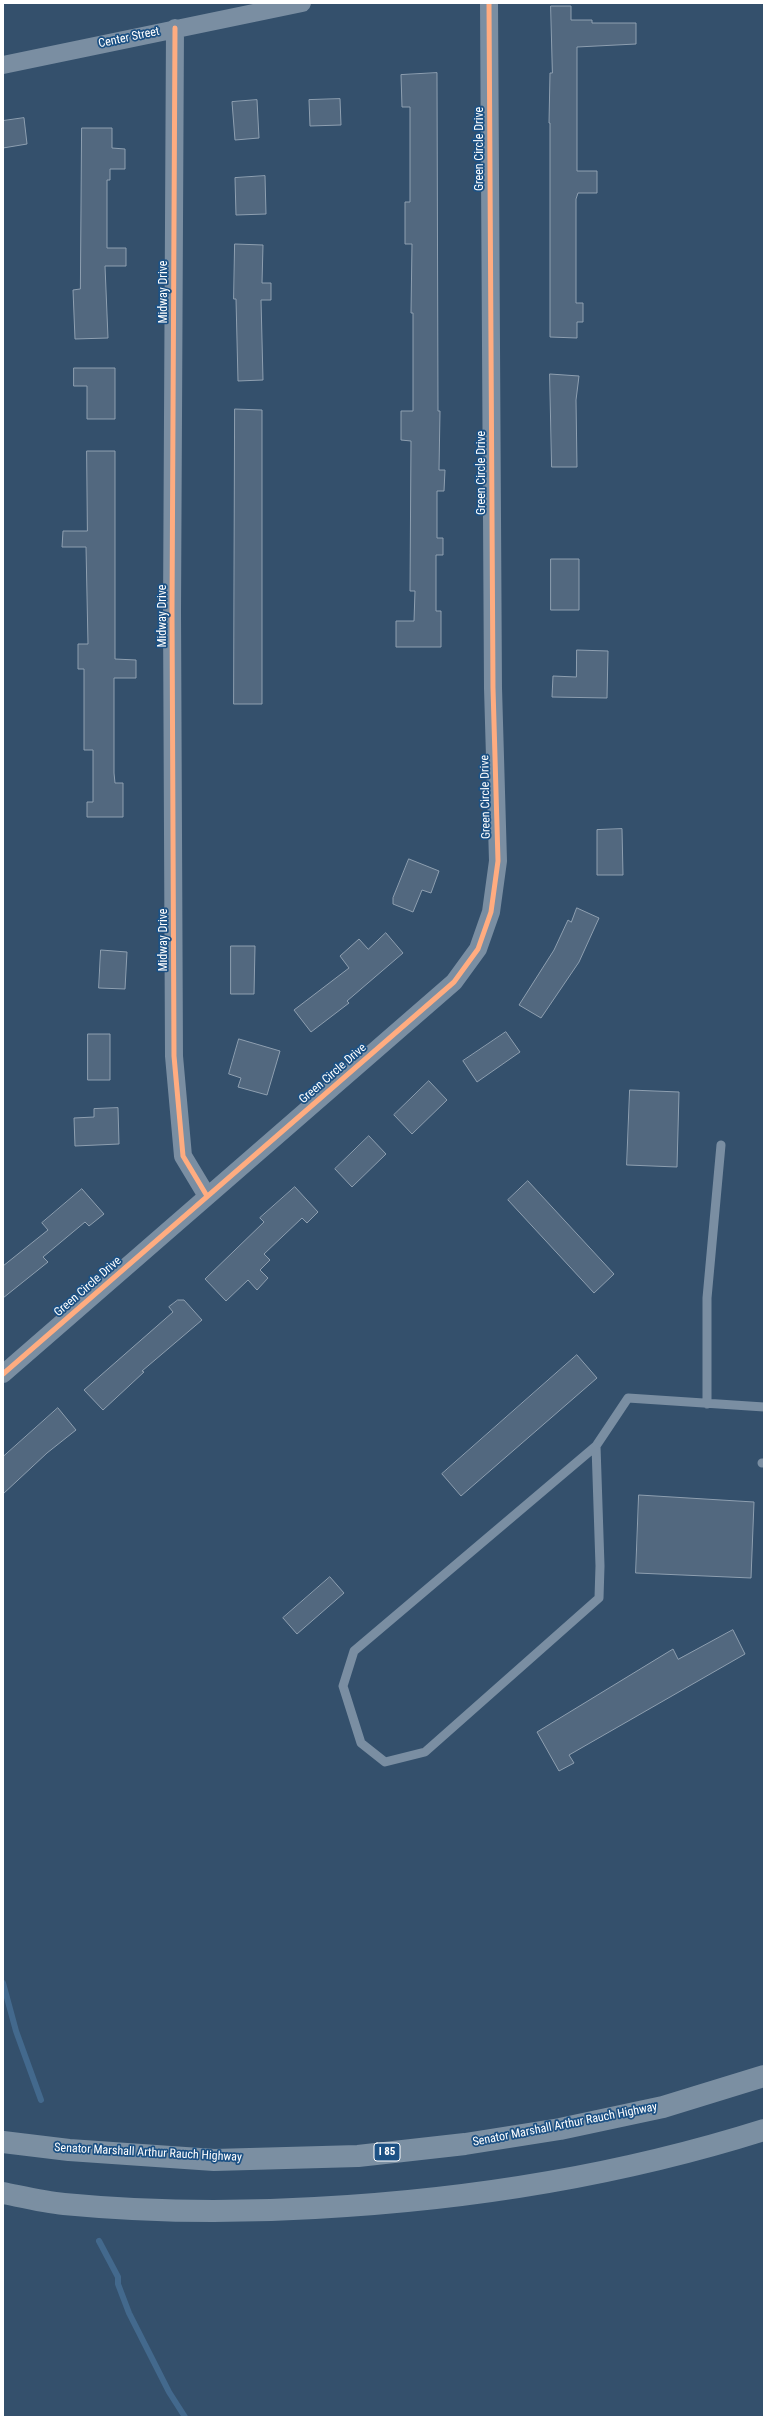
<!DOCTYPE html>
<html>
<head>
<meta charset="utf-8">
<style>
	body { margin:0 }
	#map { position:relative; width:767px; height:2420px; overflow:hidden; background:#34506c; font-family:"Roboto Condensed",sans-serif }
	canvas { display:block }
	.frame { position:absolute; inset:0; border:4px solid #fff; pointer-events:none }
</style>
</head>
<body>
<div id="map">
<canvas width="767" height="2420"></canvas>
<div class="frame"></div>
</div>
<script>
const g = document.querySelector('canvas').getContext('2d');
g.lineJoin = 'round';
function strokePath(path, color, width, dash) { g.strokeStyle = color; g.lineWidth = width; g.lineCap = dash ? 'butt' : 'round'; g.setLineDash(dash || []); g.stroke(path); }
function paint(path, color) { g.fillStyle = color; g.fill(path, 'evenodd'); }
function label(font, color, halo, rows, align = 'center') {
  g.font = font + ' "Roboto Condensed",sans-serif'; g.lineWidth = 3.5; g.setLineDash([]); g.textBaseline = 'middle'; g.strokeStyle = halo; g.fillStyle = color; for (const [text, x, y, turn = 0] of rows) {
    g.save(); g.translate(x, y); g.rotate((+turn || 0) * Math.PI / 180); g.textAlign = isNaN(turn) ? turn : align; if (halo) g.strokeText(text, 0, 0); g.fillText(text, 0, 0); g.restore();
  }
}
strokePath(new Path2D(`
	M3 1983 16 2031 41 2100
	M99 2241 118 2277V2284L129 2313 169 2392 185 2417`), '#43698d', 6);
const building = new Path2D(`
	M551 6H571V20H592V23H636V44L577 47V171H597V193H578L576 199V303H583V322H577V338L550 337V123H549L550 73H552Z
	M437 73 438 411H440L439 470H445L444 491H437V538H443V555H436V611H441V647H396V621H414L415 591H410L411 441 401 440V411H413V313H411L412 244H405V202H410V107H402L401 75Z
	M340 99 341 125 310 126 309 100Z
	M257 100 259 138 235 140 232 102Z
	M24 118 27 144 3 148V121Z
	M82 128H112V148L125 149V169H110V180H107V248H126V266H105L108 338 75 339 73 290 80 289Z
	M265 176 266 214 236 215 235 178Z
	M235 244 263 245 262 283H271V300H261L263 380 238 381 236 299H234Z
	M74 368H115V419H87V386H74Z
	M550 374 579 376 576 400 577 467H552Z
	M235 409 262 410V704H234Z
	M87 451H115V659L136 660V678H114V773L115 783H123V817H87V802H93V750H84V669H78V644H88L86 547H62L63 531H87Z
	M551 559H579V610H551Z
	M577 650 608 651 607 698 552 697 553 676 576 677Z
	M622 829 623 875H597V830Z
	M409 859 439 871 431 893 422 890 413 912 393 904V898Z
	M577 908 599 918 579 962 541 1018 519 1005 554 950 568 920 571 922Z
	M386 933 403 953 347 1001 349 1003 311 1032 294 1010 349 968 340 956 359 939 368 949Z
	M231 946H255L254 994H231Z
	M101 950 127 952 125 989 99 988Z
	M506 1032 520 1052 477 1082 463 1061Z
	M88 1034H110V1080H88Z
	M239 1039 280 1051 267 1095 238 1087 241 1078 229 1074Z
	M429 1081 447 1100 412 1134 394 1115Z
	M630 1090 679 1092 677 1167 627 1165Z
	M118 1108 119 1144 75 1146 74 1118 94 1117V1109Z
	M369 1136 386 1154 352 1187 335 1169Z
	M528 1181 614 1274 594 1293 508 1200Z
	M295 1187 318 1212 307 1223 302 1218 264 1254 270 1260 260 1270 268 1278 257 1290 248 1280 226 1301 205 1279 264 1222 260 1218Z
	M82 1189 104 1214 89 1226 85 1222 43 1257 48 1262 3 1298V1266L48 1230 42 1223Z
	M178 1300H184L202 1320 142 1371 144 1372 103 1410 84 1390 173 1312 169 1307Z
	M577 1355 597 1378 461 1496 442 1474Z
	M58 1408 76 1430 47 1453 3 1494V1457Z
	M639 1495 754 1502 751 1578 636 1573Z
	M330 1577 344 1593 297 1634 283 1618Z
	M733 1630 745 1654 569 1755 574 1763 559 1771 537 1732 673 1649 678 1659Z`);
paint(building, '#52687f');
strokePath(building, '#8e9fb0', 1);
strokePath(new Path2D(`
	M707 1404V1298L721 1145
	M596 1446 600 1566 599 1598 425 1752 385 1762 361 1743 343 1686 354 1651 596 1446 628 1398 764 1407
	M762 1463H764`), '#7a8ea2', 9);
strokePath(new Path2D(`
	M175 28 172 611 174 1056 183 1156 207 1196
	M3 65 302 3
	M3 1374 454 982 478 949 491 912 498 861 493 688 489 3`), '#7a8ea2', 18);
strokePath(new Path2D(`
	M3 2142 69 2150 214 2160 358 2156 465 2144 560 2129 663 2107 764 2076
	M3 2193C23 2197 44 2202 64 2204 147 2212 232 2213 315 2208 468 2200 618 2176 764 2130`), '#7b8fa2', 22);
strokePath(new Path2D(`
	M175 28 172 611 174 1056 183 1156 207 1196
	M3 1374 454 982 478 949 491 912 498 861 493 688 489 3`), '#ffac80', 5);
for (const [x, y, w] of [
	[387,2152,26]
]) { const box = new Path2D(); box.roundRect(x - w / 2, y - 9, w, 18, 3); g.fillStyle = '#1c5184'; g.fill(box); strokePath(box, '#fff', 1); }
label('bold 11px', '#fff', null, [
	["I 85",387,2152]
]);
label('12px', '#fff', '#1c5184', [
	["Center Street",129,38,-12],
	["Green Circle Drive",480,149,-90],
	["Midway Drive",164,292,-90],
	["Green Circle Drive",482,473,-90],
	["Midway Drive",163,616,-90],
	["Green Circle Drive",486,797,-91],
	["Midway Drive",164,940,-90],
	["Green Circle Drive",333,1074,-41],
	["Green Circle Drive",88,1287,-41],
	["Senator Marshall Arthur Rauch Highway",565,2125,-11],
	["Senator Marshall Arthur Rauch Highway",148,2153,3]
]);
</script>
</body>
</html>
